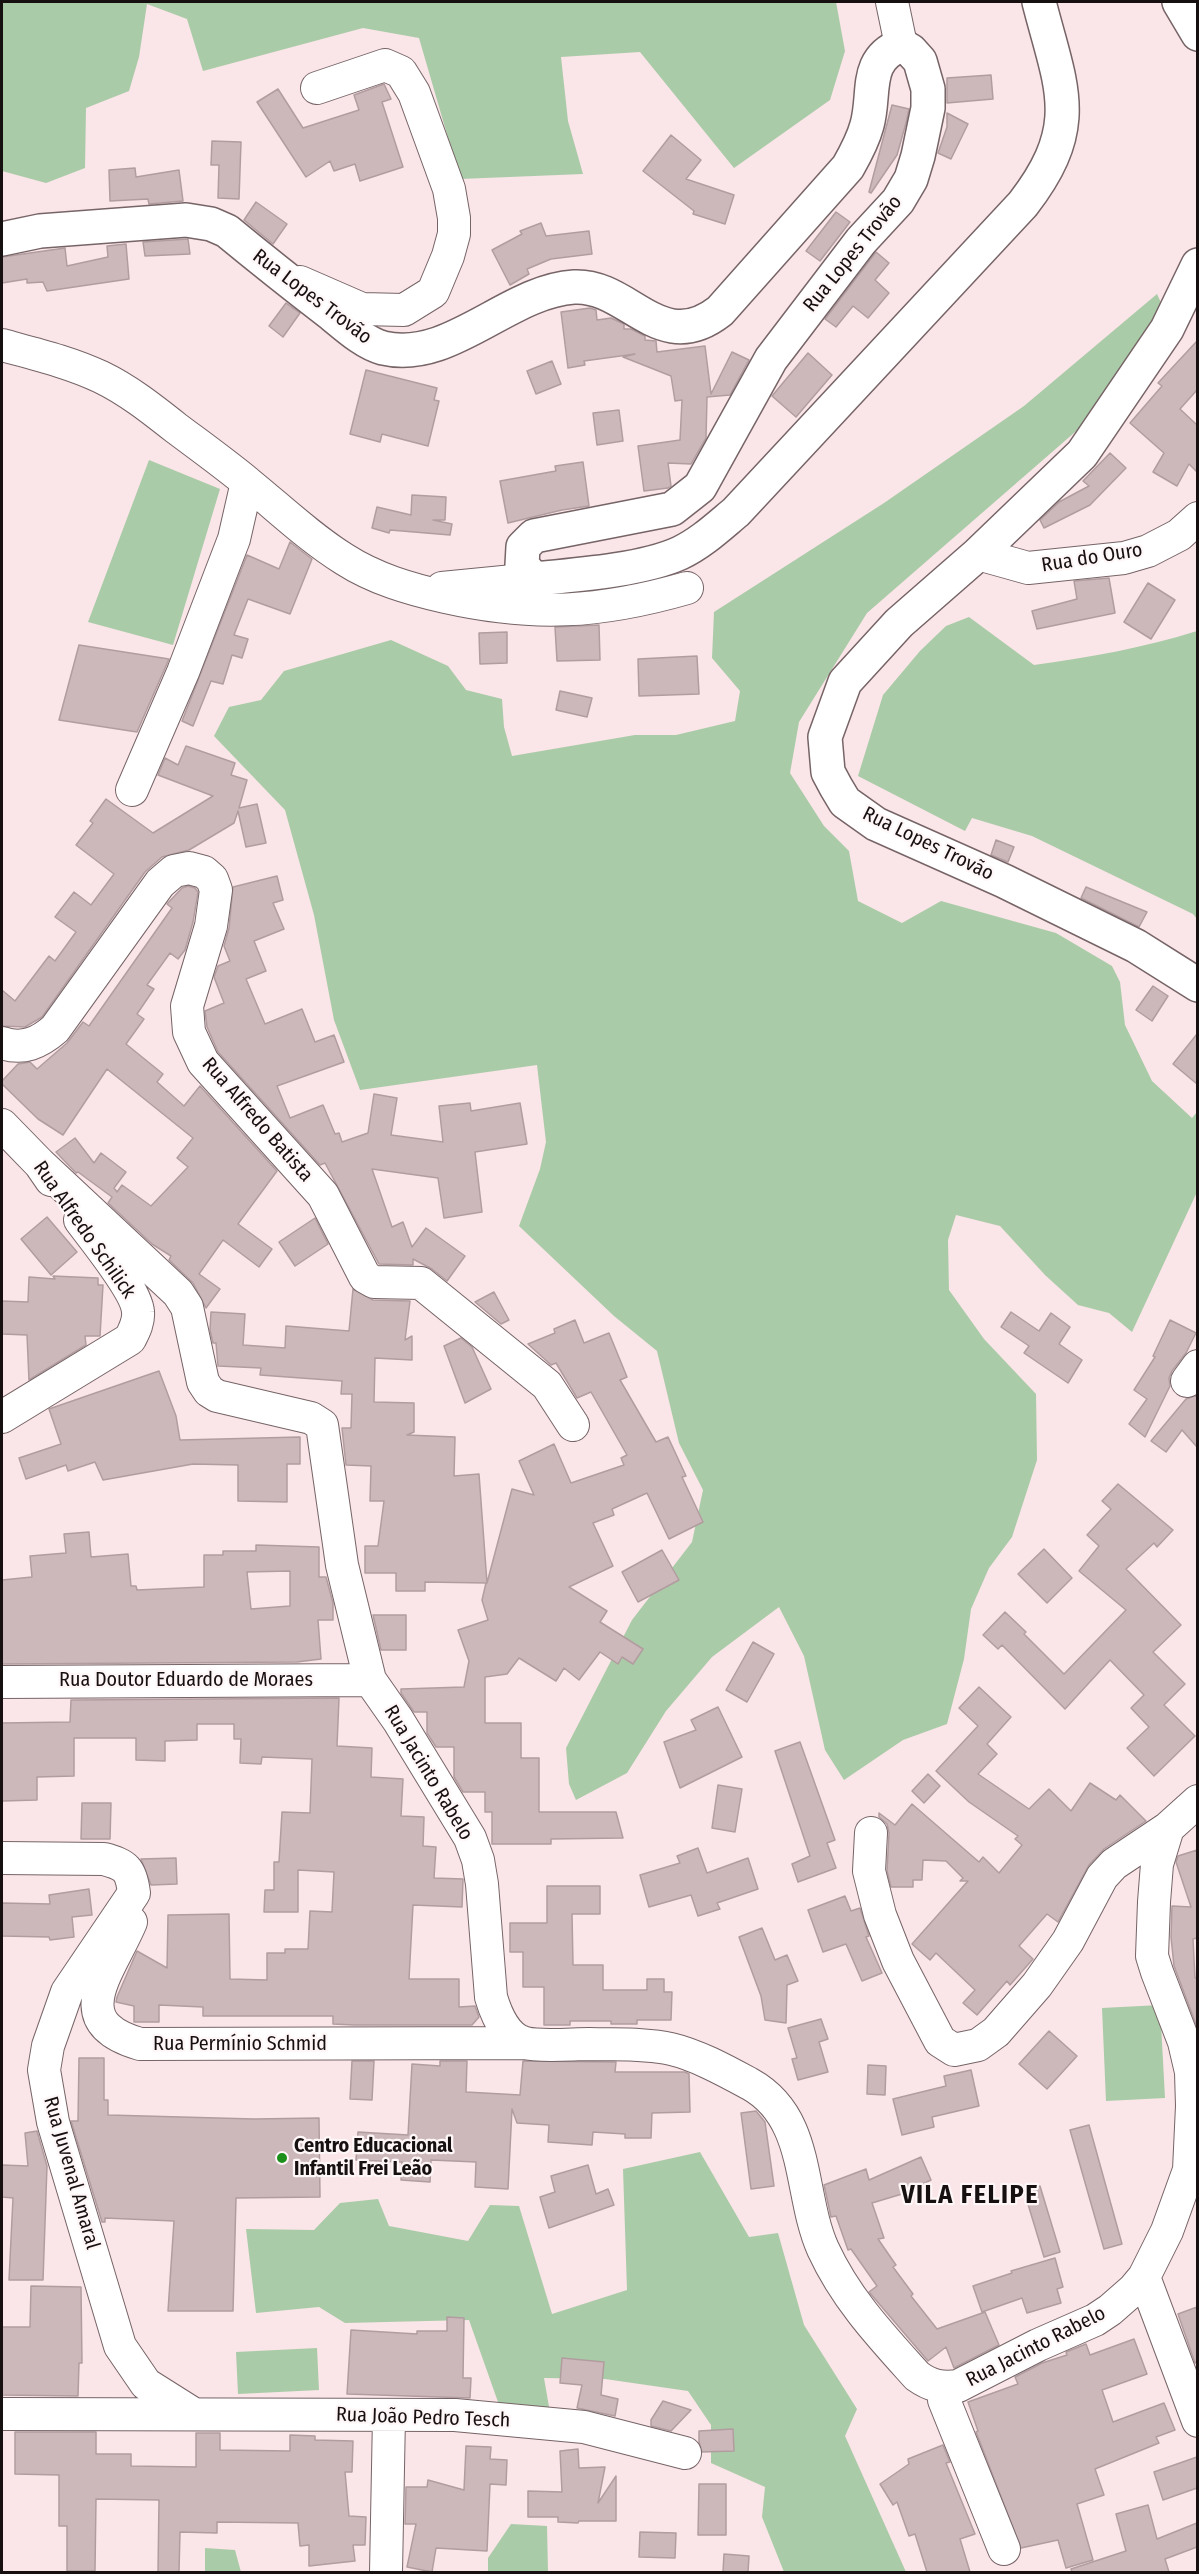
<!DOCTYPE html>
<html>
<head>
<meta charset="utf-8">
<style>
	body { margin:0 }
	#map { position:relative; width:1199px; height:2574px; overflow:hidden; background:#fae5e8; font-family:"Fira Sans Condensed",sans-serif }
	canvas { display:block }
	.frame { position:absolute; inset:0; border:3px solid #171011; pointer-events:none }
</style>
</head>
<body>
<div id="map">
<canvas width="1199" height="2574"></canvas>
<div class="frame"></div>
</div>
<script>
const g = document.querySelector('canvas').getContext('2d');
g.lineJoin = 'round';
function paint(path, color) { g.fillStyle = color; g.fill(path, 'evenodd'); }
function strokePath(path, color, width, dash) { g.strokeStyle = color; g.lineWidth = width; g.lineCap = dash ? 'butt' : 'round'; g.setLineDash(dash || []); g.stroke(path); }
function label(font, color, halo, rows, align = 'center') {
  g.font = font + ' "Fira Sans Condensed",sans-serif'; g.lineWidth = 4.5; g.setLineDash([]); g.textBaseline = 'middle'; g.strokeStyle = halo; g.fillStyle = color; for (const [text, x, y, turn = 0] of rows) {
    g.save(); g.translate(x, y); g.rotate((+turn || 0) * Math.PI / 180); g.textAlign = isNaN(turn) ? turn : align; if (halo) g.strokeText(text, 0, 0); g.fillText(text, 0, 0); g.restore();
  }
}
paint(new Path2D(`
	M2 2H836L845 51 830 100 734 168 640 52 561 57 568 121 583 174 460 179 419 38 363 28 203 71 187 19 147 4 139 57 129 91 86 108 85 168 46 183 2 171Z
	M1157 294 1163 307 1082 426 867 613 799 722 790 773 824 826 849 851 858 901 902 923 941 901 1056 933 1112 966 1120 982 1125 1025 1152 1081 1192 1118 1197 1112V1192L1132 1332 1109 1313 1078 1305 1045 1275 1000 1226 956 1215 948 1240 949 1290 984 1339 1036 1394 1037 1460 1012 1537 989 1568 971 1609 964 1659 947 1724 903 1740 844 1780 825 1750 804 1656 779 1607 712 1657 666 1711 627 1773 576 1800 569 1784 566 1748 632 1620 692 1542 703 1490 679 1443 657 1351 614 1316 519 1226 540 1169 546 1142 537 1065 360 1090 334 1020 314 915 285 810 214 736 229 707 261 700 284 671 391 640 448 666 466 690 502 699 504 727 512 756 635 735H676L735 721 740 691 712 658 714 612 884 503 1024 406Z
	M149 460 220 489 173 645 88 622Z
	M969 617 1034 665C1090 657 1144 648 1197 631V919L1193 914 1032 836 972 818 965 831 858 776 883 695 920 651 946 626Z
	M1160 2005 1165 2098 1106 2101 1102 2008Z
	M700 2152 749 2237 778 2233 804 2325 857 2409 845 2436 906 2572H784L762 2517 765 2487 711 2463V2425L688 2391 605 2379 544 2378 552 2424 527 2425 498 2402 469 2320 345 2323 319 2307 256 2313 246 2229 314 2230 340 2203 378 2199 389 2226 468 2241 490 2205 519 2206 552 2314 627 2290 623 2169Z
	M317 2348 319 2390 238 2394 236 2352Z
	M511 2524 547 2526 548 2572H488V2558Z
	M205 2548 235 2550 241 2572H205Z`), '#aacba7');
const building = new Path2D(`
	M991 75 993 99 947 103V78Z
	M384 84 391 99 382 102 403 167 360 181 355 164 334 171 330 161 306 177 257 102 278 89 303 128 359 110 354 95Z
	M892 105 909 109 906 123 897 155 871 193 869 192Z
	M947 113 968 124 951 159 938 153 947 127Z
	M671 135 701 160 686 179 734 195 725 224 693 214 694 211 643 171Z
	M212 141 241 142 239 199 218 198 219 165H211Z
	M135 168 136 177 179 170 183 201 149 204 148 199 110 201 109 170Z
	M256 202 287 224 273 244 244 220Z
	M836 212 850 222 820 261 806 251Z
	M541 223 546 236 589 231 592 254 551 259 527 269 529 274 510 285 492 250 522 234 520 231Z
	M188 239 190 254 145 256 143 242Z
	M126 244 129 279 47 291 43 282 27 283V279L2 283V257L65 248 67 266 108 257 107 246Z
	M876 252 889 263 875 280 889 293 868 318 853 306 836 327 825 319Z
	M286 303 300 313 283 337 269 326Z
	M590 308 596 310 597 320 611 318 624 324V329H631L645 336V340L656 341 657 352 705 346 711 394 732 352 749 360 730 395 707 397 706 438 691 464 668 463 671 486 668 488 644 491 638 446 680 440 682 400 675 401 671 376 623 357 635 354 584 361 585 365 568 368 561 312Z
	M1197 341V390L1180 409 1197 425V472L1189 464 1177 486 1153 472 1164 453 1130 423 1162 386 1158 383Z
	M808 353 832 375 796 417 772 396Z
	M552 361 561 384 536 394 527 371Z
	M366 370 437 388 434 400 439 401 428 446 382 434 380 442 350 434Z
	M619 410 623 441 597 445 593 413Z
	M1110 453 1126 468 1090 505 1044 528 1040 520 1059 502 1089 486 1083 481Z
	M583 462 589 506 562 510 508 523 500 481 556 471 555 466Z
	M412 495 446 497 445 520H433L452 524 450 535 390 530 389 533 372 528 377 507 411 515Z
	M290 542 312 559 290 614 248 599 234 635 248 639 242 658 232 655 223 684 211 681 193 726 182 721 247 555 279 569Z
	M1109 578 1115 613 1037 629 1032 611 1077 599 1074 581Z
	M1148 583 1175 600 1151 639 1124 622Z
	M599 625 600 660 557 661 555 627Z
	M507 632V663L480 664 479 633Z
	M79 645 169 659 137 732 59 720Z
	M697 656 699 694 639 696 638 659Z
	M560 691 592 698 587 717 556 710Z
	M186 746 235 763 231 775 247 780 239 808 257 804 266 843 246 847 238 811 234 823 189 850 162 857 145 872 42 1017 25 1027 2 1026V990L15 1001 49 956 55 961 76 932 55 917 74 892 91 905 114 874 76 845 93 823 90 821 106 799 153 833 213 796 158 775 165 758 178 765Z
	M996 840 1014 847 1008 862 991 855Z
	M277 876 283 900 273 903 284 929 254 941 266 971 246 979 265 1024 302 1009 315 1042 334 1035 344 1062 277 1086 290 1118 323 1105 335 1134 339 1133 342 1142 368 1133 374 1094 397 1098 391 1135 443 1142 439 1106 470 1103 471 1111 520 1103 527 1144 475 1152 482 1212 444 1218 438 1178 372 1169 392 1227 403 1222 412 1247 426 1228 465 1256 447 1281 432 1269 413 1259V1265L379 1264 325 1163 320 1165 218 1052 207 1027 205 1011 224 1003 214 977 218 966 230 961 224 946 229 928 233 887Z
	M188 886 195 888 198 892 193 922 185 950 178 959 170 953 147 985 154 989 137 1014 144 1019 126 1044 163 1074 157 1082 184 1106 200 1086 277 1171 238 1224 272 1249 259 1267 223 1240 199 1274 220 1289 206 1308 193 1283 169 1260 171 1256 152 1244 108 1203 112 1197 78 1172 76 1173 56 1152 75 1138 94 1163 101 1153 126 1172 114 1188 117 1192 122 1185 151 1206 188 1167 177 1158 193 1138 107 1069 63 1135 38 1119 2 1084V1081L18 1064 30 1062 37 1069 67 1043 83 1022 89 1026 172 908 167 904 182 888Z
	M1086 887 1147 912 1139 927 1081 898Z
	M1153 986 1168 996 1152 1021 1136 1010Z
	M1197 1034V1084L1173 1064Z
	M47 1217 77 1252 51 1275 21 1239Z
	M315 1218 328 1244 295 1266 279 1242Z
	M53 1276 98 1278V1285H103L100 1336H85L86 1345 29 1380 27 1335 2 1334V1301L28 1302 29 1277 55 1279Z
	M353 1289 373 1300 410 1301 405 1340 412 1336V1360L375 1358 374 1402 414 1403V1432L407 1435 455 1437 454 1476 479 1474 487 1583 512 1489 534 1495 519 1461 554 1444 571 1483 624 1465 621 1458 627 1455 591 1392 577 1398 556 1363 551 1365 528 1344 555 1333 554 1329 575 1320 584 1343 609 1333 627 1377 620 1380 656 1442 668 1437 686 1476 682 1477 703 1522 669 1539 647 1493 612 1509 614 1515 593 1523 613 1566 569 1587 607 1611 600 1622 643 1649 633 1664 622 1657 618 1664 600 1652 579 1680 564 1668 556 1681 519 1658 507 1674 485 1677V1723H521V1758H539V1812H616L623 1838 551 1839V1844H492V1812H485V1792H463L454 1777V1747H436L427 1733V1712H414L401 1693V1689L464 1687 469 1661 458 1630 488 1620 482 1600 486 1583 425 1582V1591H396V1573H365V1546H378L384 1501H370L371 1466 346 1465 342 1428H351L352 1394H341L342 1381 260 1375 261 1368 218 1366 216 1343H213L210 1330 211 1312 245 1314 243 1345 285 1348 286 1326 349 1331Z
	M494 1292 509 1320 501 1324 475 1302Z
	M1011 1312 1039 1331 1051 1313 1070 1327 1059 1344 1082 1360 1068 1383 1024 1353 1029 1346 1001 1327Z
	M1170 1320 1196 1333 1186 1353 1172 1371 1169 1378 1170 1386 1145 1437 1129 1424 1147 1399 1134 1390 1155 1357 1153 1356Z
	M461 1338 472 1347 491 1389 465 1403 444 1346Z
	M159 1371 176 1416 180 1440 300 1437V1464H287V1502L238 1501V1465L193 1464 103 1480 95 1462 68 1471 66 1465 26 1479 19 1458 61 1444 49 1409Z
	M1197 1395V1447L1182 1430 1166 1452 1151 1441 1186 1399Z
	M1118 1484 1173 1530 1157 1547 1154 1543 1126 1569 1181 1625 1153 1652 1185 1684 1164 1705 1195 1736 1154 1776 1127 1748 1149 1727 1131 1708 1144 1695 1110 1660 1065 1709 1002 1645 998 1649 983 1635 1005 1612 1026 1632 1024 1634 1064 1674 1126 1610 1079 1571 1099 1546 1087 1535 1111 1509 1102 1501Z
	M89 1532 91 1557 128 1554 131 1586H136L137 1590 204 1587V1555H223V1551H256V1545L319 1547V1577H326L333 1603V1620H318L321 1659 297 1662 2 1664V1580L32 1577 30 1556 66 1553 64 1534ZM290 1571V1606L251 1609 247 1572Z
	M1044 1549 1072 1578 1047 1603 1018 1574Z
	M662 1550 679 1580 638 1602 622 1572Z
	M373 1615H406V1650H381Z
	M753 1642 774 1654 747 1702 726 1690Z
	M979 1687 1011 1717 987 1744 997 1754 978 1774 1029 1809 1049 1789 1071 1811 1090 1783 1116 1800 1120 1795 1146 1821 1104 1849 1089 1865 1058 1922 1047 1914 1019 1946 1033 1959 1010 1985 1007 1981 977 2015 963 2003 975 1990 936 1953 930 1960 912 1944 968 1881H960L963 1878 946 1861 923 1860 922 1880H913V1887H891L887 1871 889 1833 887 1824 879 1817V1813L895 1825 912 1804 979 1862 983 1857 999 1873 1022 1845 1015 1839 1018 1836 969 1802 936 1771 978 1726 959 1708Z
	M339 1698 337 1746 372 1748 371 1777 403 1779 401 1816 424 1817 423 1846 436 1847 434 1878 463 1879 462 1907 413 1905 409 1979H459V2007L475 2006 479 2017 472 2025H354L333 2024V2016H203V2007L159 2005V2022H134V2006L116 2002 117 1997 137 1951 167 1968 168 1915 229 1914 230 1979 267 1980V1953H285V1949H308L310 1911 332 1912 334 1872 298 1870V1912H264L265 1890H274V1862H279L282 1812 310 1813 312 1759 262 1757 261 1764 240 1763 241 1739H234V1724H197V1740L165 1741V1761L136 1760V1738H74V1776L37 1777V1800L2 1801V1723L70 1722 71 1700Z
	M718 1707 742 1757 680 1788 664 1742 696 1730 691 1720Z
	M800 1742 835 1840 827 1843 836 1868 798 1882 792 1864 810 1856 775 1751Z
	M928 1774 940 1786 924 1803 912 1791Z
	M718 1785 742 1789 735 1832 712 1828Z
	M82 1803H111L110 1839H81Z
	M698 1848 707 1873 748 1858 758 1889 717 1903 720 1909 698 1916 691 1895 649 1907 640 1875 680 1863 677 1856Z
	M1197 1850V1938L1193 1939 1195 1978H1197V2027L1174 1966 1171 1937 1172 1906 1191 1907 1176 1862 1178 1856Z
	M176 1858 177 1884 151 1885 141 1859Z
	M547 1886H600V1914H572L573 1965H603V1990H647V1979H664V1992H672L671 2020H637V2024H611V2021H570V2025H544V1987H523V1952H510V1923H547Z
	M89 1889 92 1915 72 1917 74 1937 50 1940 49 1937 2 1936V1903L50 1904 49 1895Z
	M845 1896 851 1911 860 1908 869 1936 866 1937 882 1973 862 1981 846 1944 823 1952 808 1910Z
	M762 1928 775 1960 787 1955 798 1981 787 1985 786 2023 765 2020 761 1996 739 1937Z
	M821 2019 828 2039 819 2042 828 2072 798 2080 792 2059 797 2058 788 2028Z
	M1049 2031 1077 2056 1047 2089 1019 2064Z
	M79 2058H104V2100H108V2115L254 2119 319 2118 320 2197 236 2198 233 2311H168L174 2221 105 2218V2222H102L71 2121H78Z
	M352 2061H374L372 2100 350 2099Z
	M440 2061H467L466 2092 520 2095 523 2061 616 2062 615 2072H685L689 2074 690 2112 652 2113 651 2138H625V2134L593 2132 592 2145 548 2142 549 2125 517 2123 512 2109 508 2189 475 2187 476 2162 431 2160 430 2182 401 2180 402 2162 356 2160 358 2132 408 2135 412 2064 440 2066Z
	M868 2065 886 2066 885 2095 867 2094Z
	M971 2070 979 2106 932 2117 934 2127 902 2135 893 2099 946 2086 944 2076Z
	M756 2111 765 2122 774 2186 751 2189 741 2113Z
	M1089 2125 1122 2244 1104 2249 1070 2130Z
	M37 2131 47 2166 43 2280H9L13 2198 2 2197V2165L28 2166 25 2133Z
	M921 2157 931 2180 902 2194 872 2203 884 2238 878 2239 896 2265 893 2267 913 2294 911 2296 937 2329 985 2312 999 2345 954 2368 946 2347 928 2361 869 2292 877 2286 851 2249 848 2250 836 2216 831 2217 824 2185 866 2169 869 2180Z
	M588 2165 596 2194 608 2189 614 2205 549 2228 540 2197 555 2192 551 2176Z
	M1040 2186 1060 2252 1044 2257 1024 2191Z
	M1055 2258 1063 2287 1057 2289 1061 2303 1027 2313 1022 2298 982 2312 973 2286 1012 2273 1011 2271Z
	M31 2286 81 2287 82 2363H79L78 2396 2 2395V2327H30Z
	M1197 2307V2362L1195 2363 1178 2314Z
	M447 2317 464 2318 463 2378H471L470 2398 347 2394 351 2330 417 2334V2331H447Z
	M1134 2339 1147 2374 1102 2390 1113 2422 1164 2403 1175 2430 1156 2437 1159 2443 1095 2469 1104 2495 1077 2504 1093 2560 1066 2568 1058 2540 1021 2548 976 2432 978 2431 968 2402 1018 2384 1015 2377 1042 2363 1067 2355 1066 2352 1086 2344 1090 2355Z
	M562 2358 604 2362 601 2395 618 2399 615 2416 577 2408 582 2385 560 2383Z
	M663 2401 691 2410 671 2431 651 2426V2420Z
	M733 2429 734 2451 702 2452 699 2442V2431Z
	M15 2432H96V2454H131V2466L196 2467V2433H220V2450L290 2451V2435L315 2436V2440L353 2441 352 2472H345L349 2516 366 2517 365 2545H353L355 2561 309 2566V2545L300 2546 298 2523 217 2522V2533L180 2532 179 2572H158L159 2500 96 2499 95 2571H67V2526H59V2475L15 2474Z
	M943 2445 950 2462 946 2463 975 2534 960 2539 970 2572H927L915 2534 909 2536 897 2502 893 2505 880 2484 909 2464 908 2459Z
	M466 2446 491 2447 490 2459 507 2460 506 2485 490 2484 487 2551 436 2548 432 2572 407 2567 416 2524H405L406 2487H427L428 2480 464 2490Z
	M578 2449 579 2468 605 2467 598 2503 616 2476V2521H579L578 2523 558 2522V2517H528V2491L562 2492 560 2451Z
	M1197 2457V2488L1163 2500 1154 2472Z
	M699 2484H726V2535H698Z
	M1148 2505 1157 2539 1197 2523V2547L1165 2559 1169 2572H1072L1071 2569 1126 2551 1116 2514Z
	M640 2532 676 2533 675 2558 639 2557Z
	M724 2554 749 2556 748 2572H723Z`);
paint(building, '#ccb8bb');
strokePath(building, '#b19da0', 1.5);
const minor = new Path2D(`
	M892 2 901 45
	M300 282 362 309 404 310 433 292 448 256 454 234V218L449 189 414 93 401 72 385 65 317 88
	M2 345C35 354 69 362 101 377 128 390 152 409 176 428 200 446 225 464 248 483 280 509 309 537 344 559 375 579 410 589 445 597 534 617 600 613 687 588
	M978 554 1028 568 1124 558 1148 551 1179 535 1198 518
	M442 588 534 579
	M132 790 183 672 234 539 247 482
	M2 1043C23 1050 39 1043 55 1029L160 883 174 871 189 868 204 872 212 879 216 890 211 926 187 1006 189 1032 203 1062 323 1195 365 1277 374 1282 421 1283 547 1385 573 1425
	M2 1125 40 1164 51 1180
	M40 1164 178 1293 187 1307 203 1382 209 1391 217 1396 311 1418 322 1425 342 1565 370 1680 398 1720 470 1838 478 1860 482 1884 491 1997C496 2014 506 2038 525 2043 539 2047 573 2044 589 2044 616 2045 644 2043 671 2049 697 2055 726 2071 750 2084 811 2118 798 2193 823 2249 846 2299 881 2336 917 2376 931 2386 941 2388 958 2386L1038 2345 1095 2320 1110 2310 1134 2289 1144 2277 1167 2231 1189 2170 1192 2106 1191 2072 1184 2042 1157 1972 1152 1956 1154 1902 1157 1864 1168 1828 1198 1801
	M1187 1381 1198 1366
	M2 1417 130 1339C134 1331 139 1322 138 1312 137 1291 94 1239 80 1220
	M2 1682 370 1680
	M871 1833 869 1871 880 1915 898 1961 940 2041 954 2050 978 2045 996 2032 1037 1985 1068 1941 1102 1877 1114 1864 1168 1828
	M2 1858 104 1859C126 1865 131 1869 134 1893L67 1992 48 2046 44 2070 53 2122 120 2346 146 2384 192 2413
	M131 1922C110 1972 63 2022 140 2044L524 2043
	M1144 2277 1198 2421
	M946 2388 944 2400 1004 2549
	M2 2414 455 2415 584 2427 685 2453
	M386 2572 389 2416`);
const major = new Path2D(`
	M1179 2 1198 34
	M2 239 40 231 186 220 211 224 227 231C261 259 295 286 330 313 345 325 364 343 383 348 450 364 508 291 574 287 629 284 660 358 720 311L848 167C856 153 863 140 867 125 876 93 863 60 901 45L911 51 920 61 928 89V108L918 156 911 179 898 201 861 241 771 359 700 487 672 509 534 536 523 547 522 565 534 579C576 575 643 570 680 553 701 543 718 527 736 512L1023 204C1084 125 1061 88 1039 2
	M1198 265 1167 329 1082 454 978 554 899 623 845 682 825 737 828 772 836 787 845 802 876 824 1004 881 1136 946 1198 985`);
strokePath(minor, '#766467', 34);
strokePath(major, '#766467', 36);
strokePath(minor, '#fff', 32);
strokePath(major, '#fff', 33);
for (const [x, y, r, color] of [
	[282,2158,6,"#1b8f19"]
]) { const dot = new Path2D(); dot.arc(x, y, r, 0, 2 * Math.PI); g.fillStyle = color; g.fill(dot); strokePath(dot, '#fef6f7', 2); }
label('20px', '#171011', '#fef6f7', [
	["Rua Lopes Trovão",853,254,-51],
	["Rua Lopes Trovão",312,297,37],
	["Rua do Ouro",1092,558,-9],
	["Rua Lopes Trovão",928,844,26],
	["Rua Alfredo Batista",257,1120,49],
	["Rua Alfredo Schilick",84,1230,55],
	["Rua Doutor Eduardo de Moraes",186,1680],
	["Rua Jacinto Rabelo",428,1773,59],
	["Rua Permínio Schmid",240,2044],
	["Rua Juvenal Amaral",71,2173,74],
	["Rua Jacinto Rabelo",1036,2347,-27],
	["Rua João Pedro Tesch",423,2418,2]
]);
label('bold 20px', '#171011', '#fef6f7', [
	["Centro Educacional",294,2146],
	["Infantil Frei Leão",294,2169]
], 'left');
g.letterSpacing = '1.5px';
label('bold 26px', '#171011', '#fef6f7', [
	["VILA FELIPE",970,2196]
]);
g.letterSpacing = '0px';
</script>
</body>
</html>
